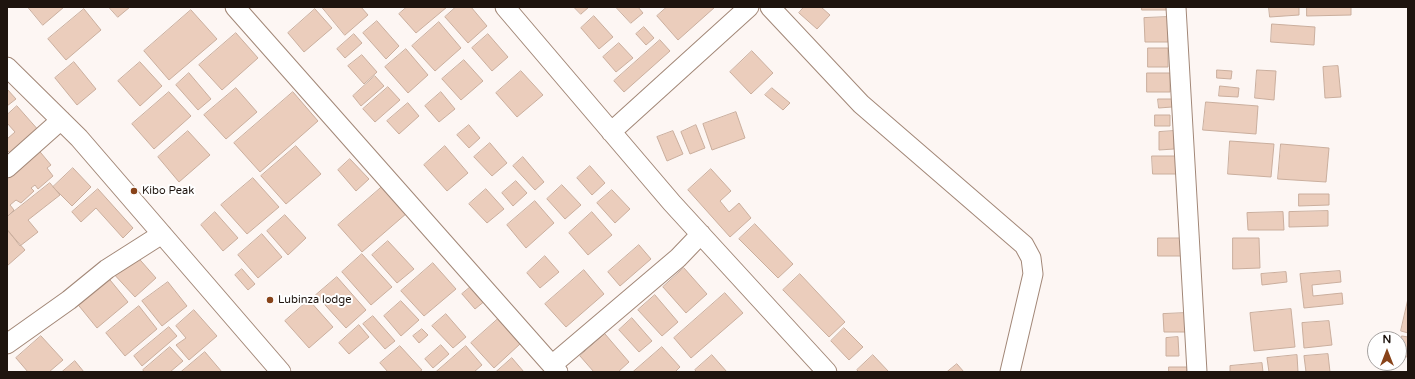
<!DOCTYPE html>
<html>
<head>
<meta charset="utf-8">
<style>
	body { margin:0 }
	#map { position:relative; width:1415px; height:379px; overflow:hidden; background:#fdf6f3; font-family:"Varela Round",sans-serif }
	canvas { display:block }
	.frame { position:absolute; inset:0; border:8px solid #1e140e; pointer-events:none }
	.north { position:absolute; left:1367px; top:331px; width:40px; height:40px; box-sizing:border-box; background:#fff; border:1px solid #a5a19f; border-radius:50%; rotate:0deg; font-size:11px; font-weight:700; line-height:16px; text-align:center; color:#1e140e }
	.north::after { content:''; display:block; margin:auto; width:14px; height:18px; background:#884319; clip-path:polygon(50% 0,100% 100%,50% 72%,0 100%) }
</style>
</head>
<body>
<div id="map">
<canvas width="1415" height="379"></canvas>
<div class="frame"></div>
<div class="north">N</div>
</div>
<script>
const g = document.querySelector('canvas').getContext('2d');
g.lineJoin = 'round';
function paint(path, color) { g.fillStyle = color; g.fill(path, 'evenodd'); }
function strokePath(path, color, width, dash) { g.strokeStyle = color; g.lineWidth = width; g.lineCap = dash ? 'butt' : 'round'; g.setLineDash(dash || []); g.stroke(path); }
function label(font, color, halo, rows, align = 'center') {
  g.font = font + ' "Varela Round",sans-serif'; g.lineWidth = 4; g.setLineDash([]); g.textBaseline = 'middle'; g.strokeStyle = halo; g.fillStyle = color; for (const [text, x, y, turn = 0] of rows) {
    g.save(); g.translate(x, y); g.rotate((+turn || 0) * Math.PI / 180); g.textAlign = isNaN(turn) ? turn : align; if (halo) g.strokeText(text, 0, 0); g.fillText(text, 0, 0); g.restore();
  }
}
const building = new Path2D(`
	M28 7H64L43 25Z
	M109 7H130L118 17Z
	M322 7H361L368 15 345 35Z
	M407 7H447L416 33 399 14Z
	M456 7H471L487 26 468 43 445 17Z
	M574 7H589L581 14Z
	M616 7H638L643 13 631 23Z
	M667 7H715L678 40 657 16Z
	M804 7H821L830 15 817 29 799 13Z
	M1142 7H1167V10H1142Z
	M1269 7H1299V15L1270 17Z
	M1307 7H1351V15L1307 16Z
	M84 9 101 30 66 60 48 39Z
	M315 9 332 28 304 52 288 33Z
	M191 10 217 39 169 80 144 51Z
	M594 16 613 37 599 49 581 28Z
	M1168 17V42H1145L1144 18Z
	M377 21 399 46 386 59 363 33Z
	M439 22 461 48 435 71 412 46Z
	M1272 24 1315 27 1314 45 1271 42Z
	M644 27 654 38 646 45 636 34Z
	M236 33 258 58 222 90 199 65Z
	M354 34 362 43 345 58 337 49Z
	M488 34 508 57 492 71 472 48Z
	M660 40 670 51 624 92 614 81Z
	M619 43 633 58 616 72 603 57Z
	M1148 48H1168V67H1148Z
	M406 49 428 75 408 93 385 67Z
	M752 51 773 73 751 94 730 72Z
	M362 55 377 72 364 84 348 66Z
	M464 60 483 81 461 100 442 79Z
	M74 62 96 89 77 105 55 78Z
	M140 62 162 86 140 106 118 81Z
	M1338 66 1341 97 1325 98 1323 67Z
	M1217 70 1232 71 1231 79 1217 78Z
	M1257 70 1276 71 1274 100 1255 98Z
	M521 71 543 95 517 117 496 93Z
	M189 73 211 99 198 110 176 85Z
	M1147 73H1170V92H1147Z
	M375 76 384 86 361 106 353 96Z
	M1220 86 1239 88 1238 97 1219 96Z
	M388 87 400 100 375 122 363 109Z
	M236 88 257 112 226 139 204 115Z
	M772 88 790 103 783 110 765 95Z
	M7 89 16 99 7 106Z
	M169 92 191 116 154 149 132 124Z
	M293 92 318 121 260 172 234 143Z
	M441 92 455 109 439 122 425 106Z
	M1158 99H1172V107L1159 108Z
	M1206 102 1258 106 1256 134 1203 130Z
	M408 103 419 116 399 134 387 121Z
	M17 106 40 132 13 156 7 150V139L15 132 7 123V115Z
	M736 112 745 138 712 150 703 124Z
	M1155 115H1170V126H1155Z
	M469 125 480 138 469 148 457 135Z
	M696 125 705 148 690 154 681 132Z
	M188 131 210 155 179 182 158 157Z
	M673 131 683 154 667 161 657 137Z
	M1174 131V149L1159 150V132Z
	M1230 141 1274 144 1271 177 1228 174Z
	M490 143 507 163 492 176 474 157Z
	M1281 144 1329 148 1326 182 1278 179Z
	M296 146 321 174 286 204 261 176Z
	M445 146 468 173 447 191 424 165Z
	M36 147 51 165 47 168 53 176 38 189 35 185 31 188 34 191 21 203 16 200 10 205 14 210 7 217V171Z
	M1152 156H1176V174H1153Z
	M523 157 544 182 535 190 513 166Z
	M350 159 369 179 356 191 338 170Z
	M590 166 605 183 592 195 577 178Z
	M73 168 91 187 72 206 53 187Z
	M711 169 731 191 720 201 729 212 739 203 751 218 730 237 688 190Z
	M253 178 279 207 247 234 221 205Z
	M516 181 527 193 513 206 502 193Z
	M50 183 60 195 28 220 38 232 20 246 7 229V217Z
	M562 185 581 205 565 219 547 199Z
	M383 186 407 213 362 252 338 225Z
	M98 189 133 228 123 238 96 208 81 222 72 212Z
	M486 189 504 209 487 223 469 204Z
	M612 190 630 209 615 223 597 203Z
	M1299 194H1329V205L1299 206Z
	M535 201 554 223 526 248 507 225Z
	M1328 211V226L1289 227V212Z
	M215 212 238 238 223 251 201 225Z
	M592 212 612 235 588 255 569 233Z
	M1283 212 1284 230H1248L1247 213Z
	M285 215 306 238 288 255 267 231Z
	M755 224 793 264 778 278 739 239Z
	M7 230 25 250 7 266Z
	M262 234 282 257 258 278 238 255Z
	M1158 238H1181V256H1158Z
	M1233 238H1259L1260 268 1233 269Z
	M388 241 414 269 397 283 372 255Z
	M639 245 651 259 620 286 608 272Z
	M134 253 156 278 135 297 112 272Z
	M362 254 392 287 371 305 342 272Z
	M545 256 559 272 540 288 527 273Z
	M433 263 456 289 424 316 401 291Z
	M684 268 707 294 686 313 663 287Z
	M242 269 255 284 248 290 235 275Z
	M584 270 604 294 566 327 545 304Z
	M1340 271 1341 282 1312 285 1313 296 1342 293 1343 304 1304 308 1300 274Z
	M1286 272 1287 282 1262 285 1261 274Z
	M800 274 845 322 829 337 783 290Z
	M106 275 128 302 97 328 75 301Z
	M337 277 366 310 346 328 316 295Z
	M168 282 187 306 162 326 142 301Z
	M473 285 486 300 475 309 462 294Z
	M725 293 743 313 691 358 674 338Z
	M655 295 678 322 662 336 638 310Z
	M1408 299V333L1401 331Z
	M309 300 333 327 309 348 285 321Z
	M401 301 419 320 401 336 384 316Z
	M139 306 157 329 125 356 106 333Z
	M1291 309 1295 347 1254 351 1250 313Z
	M194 310 217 336 189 360 176 345 186 338 176 326Z
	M1186 313V332H1164L1163 314Z
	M446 314 466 337 453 348 432 326Z
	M373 316 395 341 385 349 363 324Z
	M632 318 652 341 639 352 619 330Z
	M498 319 520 344 494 368 471 343Z
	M1329 321 1332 345 1304 348 1302 323Z
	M359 325 369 337 349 354 339 343Z
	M169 327 177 336 142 366 134 356Z
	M844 328 863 347 849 360 831 341Z
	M422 329 428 335 419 343 413 336Z
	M605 334 629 362 618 372H594L580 356Z
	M41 336 63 360 49 372H28L16 358Z
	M1402 336 1408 337V357L1399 356Z
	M1178 337 1179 356H1166V338Z
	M441 345 449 354 433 368 425 359Z
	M400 346 422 370 419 372H388L380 363Z
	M466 346 482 365 474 372H436Z
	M170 347 183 361 170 372H144L143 370Z
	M662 347 680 367 675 372H633Z
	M205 352 222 372H181Z
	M1328 354 1330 372H1306L1304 356Z
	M712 355 727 372H697L695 370Z
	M873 355 889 372H859L857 370Z
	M1297 355 1298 372H1269L1267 358Z
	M512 358 524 372H496Z
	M75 361 84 372H62Z
	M1262 363 1263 372H1230V366Z
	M957 364 964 372H947Z
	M1169 367H1187V372H1169Z`);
paint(building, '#ebcdbc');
strokePath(building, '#caae9d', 1);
const street = new Path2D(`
	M235 7 558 372
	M505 7 672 203 827 372
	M770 7 861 104 1024 245 1031 258 1033 274 1010 372
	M1176 7 1197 372
	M7 67 79 138 281 372
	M611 132 749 7
	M7 168 61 120
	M7 344 69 300 107 269 162 234
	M552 365 678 258 701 234`);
strokePath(street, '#a28777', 21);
strokePath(street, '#fff', 19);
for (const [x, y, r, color] of [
	[134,191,4,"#884319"],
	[270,300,4,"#884319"]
]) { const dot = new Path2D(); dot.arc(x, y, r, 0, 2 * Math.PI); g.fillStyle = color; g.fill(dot); strokePath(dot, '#fff', 1.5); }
label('11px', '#1e140e', '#fff', [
	["Kibo Peak",142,191],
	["Lubinza lodge",278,300]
], 'left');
</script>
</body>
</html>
